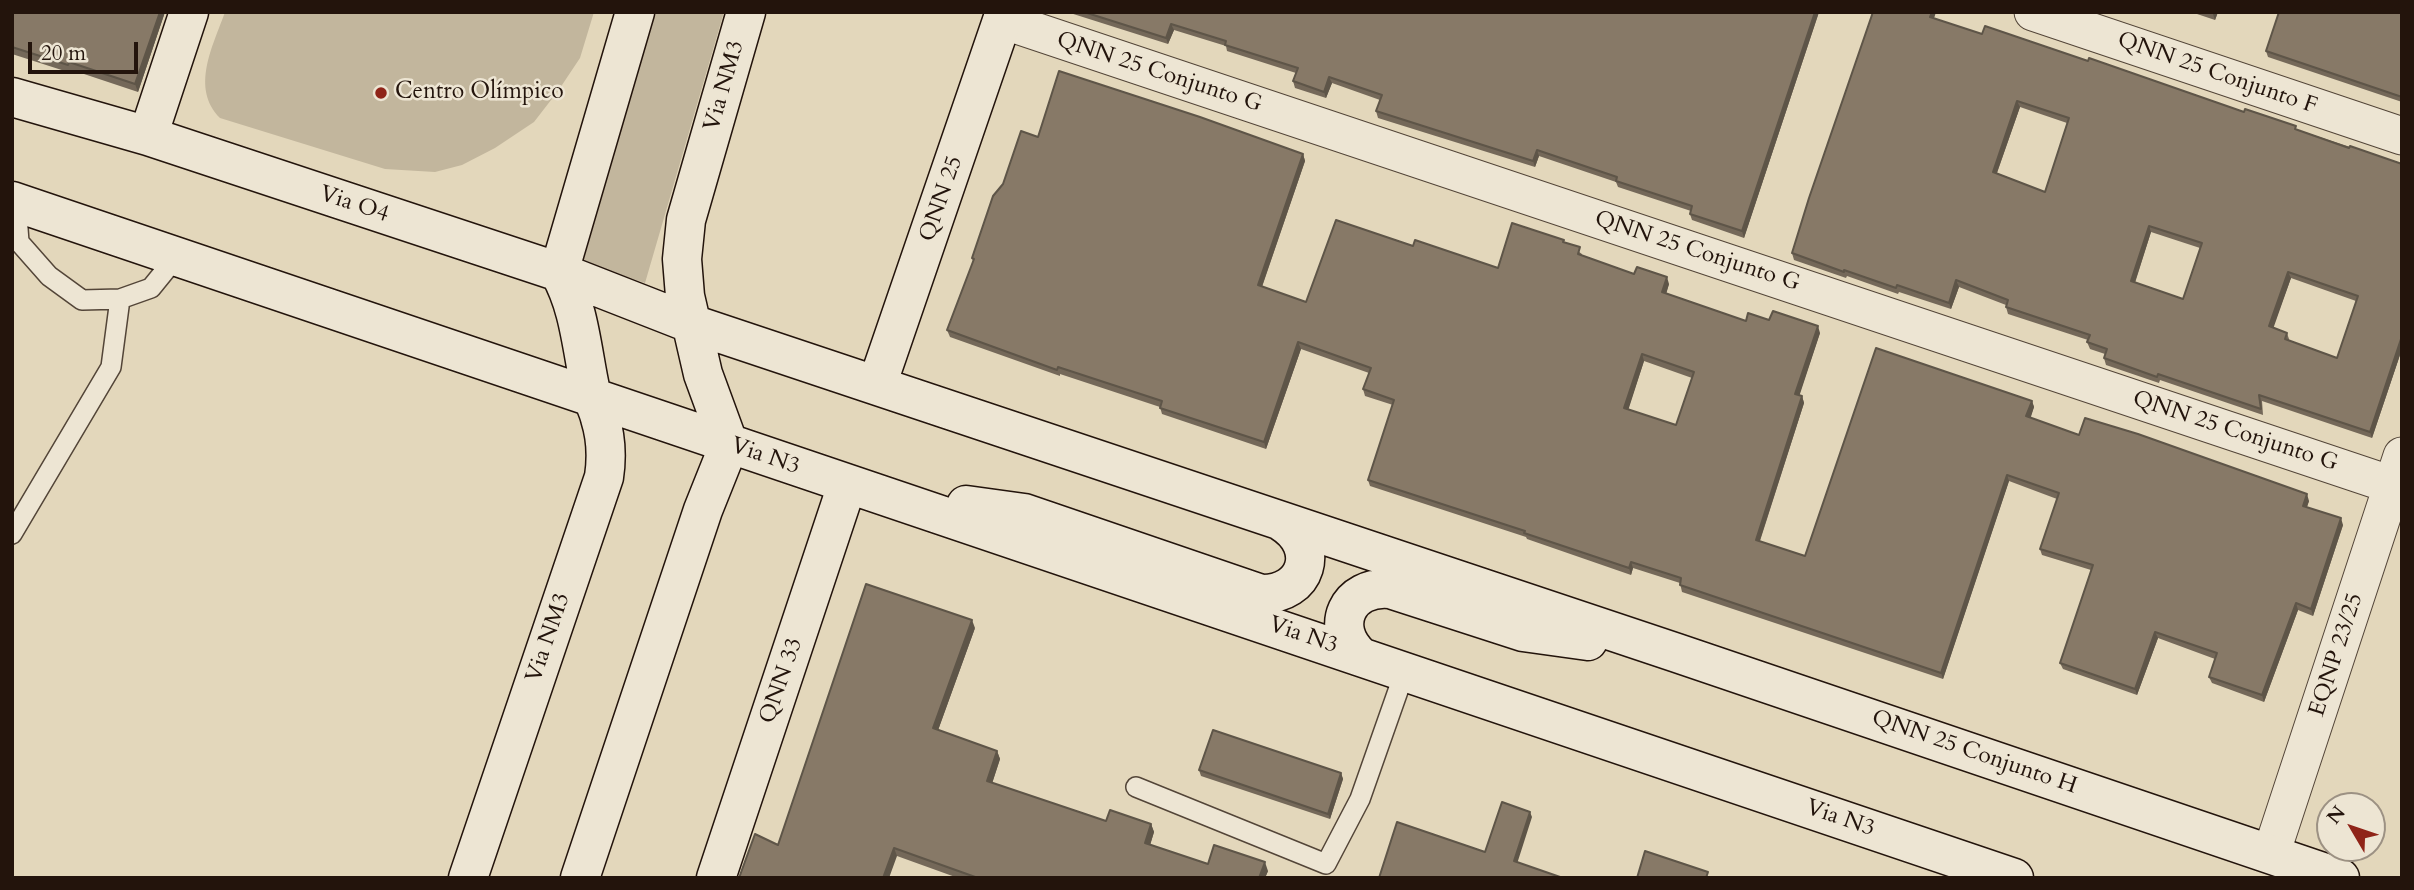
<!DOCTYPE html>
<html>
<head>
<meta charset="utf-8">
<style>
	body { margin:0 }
	#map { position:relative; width:2414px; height:890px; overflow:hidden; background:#e3d7bb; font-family:Cardo,serif }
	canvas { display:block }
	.frame { position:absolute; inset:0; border:14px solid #23140c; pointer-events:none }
	.north { position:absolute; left:2316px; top:792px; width:70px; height:70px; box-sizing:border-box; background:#ede5d3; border:2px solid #9c9183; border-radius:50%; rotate:309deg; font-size:19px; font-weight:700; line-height:28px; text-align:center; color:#23140c }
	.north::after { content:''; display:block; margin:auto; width:24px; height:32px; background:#8f2418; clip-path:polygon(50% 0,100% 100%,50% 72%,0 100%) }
	.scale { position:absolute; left:28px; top:42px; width:110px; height:32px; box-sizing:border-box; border:4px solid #23140c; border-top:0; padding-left:9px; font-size:21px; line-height:24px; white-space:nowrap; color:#23140c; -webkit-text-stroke:5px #ede5d3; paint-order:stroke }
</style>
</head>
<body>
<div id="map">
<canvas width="2414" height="890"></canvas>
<div class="frame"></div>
<div class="north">N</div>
<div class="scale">20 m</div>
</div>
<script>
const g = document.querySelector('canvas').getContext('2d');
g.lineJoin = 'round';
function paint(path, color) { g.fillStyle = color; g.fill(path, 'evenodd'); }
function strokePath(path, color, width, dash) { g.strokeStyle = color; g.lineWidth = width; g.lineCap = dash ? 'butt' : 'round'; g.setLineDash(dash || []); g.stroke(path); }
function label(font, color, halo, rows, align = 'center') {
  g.font = font + ' Cardo,serif'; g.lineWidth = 5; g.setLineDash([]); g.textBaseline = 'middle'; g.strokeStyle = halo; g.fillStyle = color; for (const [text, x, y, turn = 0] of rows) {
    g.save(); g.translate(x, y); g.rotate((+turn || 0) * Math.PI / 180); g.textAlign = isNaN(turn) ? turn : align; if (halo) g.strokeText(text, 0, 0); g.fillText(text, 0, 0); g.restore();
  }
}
paint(new Path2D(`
	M225 12H594L580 58 558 91 534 122 495 148 462 165 435 172 385 169 220 118C190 88 213 46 225 12Z
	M655 12H724L645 283 583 262Z`), '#c2b69d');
const lane = new Path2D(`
	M16 202 19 242 49 276 82 300 120 299 151 288 177 256
	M12 534 111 367 120 299
	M1136 787 1326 864 1360 799 1405 671`);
const street = new Path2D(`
	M2033 12 2402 136
	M1002 20 2392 485
	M2271 854 2402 456`);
const secondary = new Path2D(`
	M12 97 148 136 559 272 692 324 1677 653 2340 878
	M148 136 189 12
	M12 201 2014 878
	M559 272 635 12
	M877 385 1005 12
	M729 445 703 374 685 296 682 259 686 220 746 12
	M966 505 1024 513 1261 594C1307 595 1322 547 1282 522
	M1360 656C1328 627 1348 585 1390 589L1523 632 1588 641
	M468 878 604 477C607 457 606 437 600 418 598 409 593 401 591 392 582 352 580 308 559 272
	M580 878 703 510 729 445
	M716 878 847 485`);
strokePath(lane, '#534538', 22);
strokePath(street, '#534538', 39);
strokePath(secondary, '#23140c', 41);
strokePath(lane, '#ede5d3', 19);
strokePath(street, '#ede5d3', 37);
strokePath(secondary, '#ede5d3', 38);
paint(new Path2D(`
	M12 12H165L138 92 72 70 71 73 12 54Z
	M1067 12H1819L1744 238 1692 220 1690 214 1691 211 1618 187 1616 182 1539 156 1535 167 1378 118 1376 111 1380 100 1332 83 1326 98 1295 88 1293 81 1296 73 1227 51 1226 46 1174 30 1168 44Z
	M1873 12H1936L1934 18 1982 34 2088 61 2402 164V349L2372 438 2262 401 2263 415 2160 380 2159 383 2106 365 2104 358 2105 354 2090 349 2087 342 2088 340 2008 314 2006 307V305L1959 287 1951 309 1899 292 1898 294 1847 276 1846 278 1794 260 1792 253ZM2020 107 2067 123 2045 192 1997 173ZM2151 232 2200 248 2183 299 2135 283ZM2291 278 2356 301 2337 358 2289 341V339L2287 333 2273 327Z
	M2191 12H2218L2215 20Z
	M2402 12V102L2268 57 2266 51Z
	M1038 137 1303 154 1305 161 1262 287 1306 302 1413 246 1498 268 1565 242 1582 254V256L1634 274 1669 284 1666 293 1746 321 1769 320 1820 333 1799 395 1802 396 1804 403 1760 541 1805 556 2032 401 2034 407 2030 418 2079 435 2309 501 2307 507 2343 525 2313 616 2298 610 2264 702 2212 683 2209 677 2215 659 2158 638 2137 695 2063 669 2060 663 2091 570 2042 555 2040 549 2057 499 2009 481 1943 679 1682 592 1680 583 1633 568 1631 575 1527 539 1526 537 1370 486 1368 480 1393 405 1365 396 1363 389 1369 373 1301 349 1266 449 1162 414 1160 407 1060 374V376L950 337 947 330 973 261 972 258ZM1644 361 1692 378 1676 425 1628 409Z
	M975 628 938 730 997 751 1000 759 992 783 1106 821 1151 824 1154 832 1150 845 1208 864 1268 871 1265 878H958L897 856 778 845Z
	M1199 770 1341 773 1343 779 1330 819 1201 776Z`), '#746859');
paint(new Path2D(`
	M160 12H165L138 92 135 84Z
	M1815 12H1819L1744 238 1742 231Z
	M1932 12H1936L1932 23 1930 17Z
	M2214 12H2218L2215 20 2213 14Z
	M1171 24 1174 30 1168 44 1166 38Z
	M1329 77 1332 83 1326 98 1324 92Z
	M2017 101 2020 107 1995 178 1993 172Z
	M1537 150 1539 156 1535 167 1533 161Z
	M1303 154 1305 161 1260 292 1258 285Z
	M2149 226 2151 232 2133 288 2131 281Z
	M2288 272 2291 278 2272 332 2269 326Z
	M1667 277 1669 284 1665 298 1662 292Z
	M1956 280 1959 287 1951 309 1949 303Z
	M1818 326 1820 333 1798 400 1795 394Z
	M2402 336V349L2372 438 2370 432Z
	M1298 342 1301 349 1266 449 1264 442Z
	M1642 354 1644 361 1627 414 1624 408Z
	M1802 396 1804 403 1758 546 1756 540Z
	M2032 401 2034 407 2029 423 2026 416Z
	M2007 475 2009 481 1943 679 1941 673Z
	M2307 494 2309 501 2305 512 2303 506Z
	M2341 518 2343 525 2313 616 2311 609Z
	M1631 562 1633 568 1631 575 1629 568Z
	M2296 603 2298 610 2264 702 2262 695Z
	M972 620 975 628 936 736 933 728Z
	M2155 632 2158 638 2137 695 2135 689Z
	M997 751 1000 759 990 790 987 781Z
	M1341 773 1343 779 1330 819 1328 814Z
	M1530 812 1532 817 1516 867 1514 861Z
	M1151 824 1154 832 1148 852 1145 843Z
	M894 848 897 856 889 878H883Z
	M1265 862 1268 871 1265 878H1259Z`), '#5e5548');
const building = new Path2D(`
	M12 12H160L135 84 69 62 68 65 12 47Z
	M1084 12H1815L1742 231 1690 214 1692 206 1616 181 1617 177 1537 150 1533 161 1376 111 1382 95 1329 77 1324 92 1293 81 1298 68 1225 45 1226 41 1171 24 1166 38Z
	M1873 12H1932L1930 17 1982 34 1985 26 2088 61 2089 58 2244 112 2245 109 2296 126 2295 129 2349 148 2350 146 2402 164V336L2370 432 2259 395 2261 409 2158 374 2157 377 2104 358 2107 349 2087 342 2090 335 2006 307 2008 300 1956 280 1949 303 1897 285 1896 288 1844 270V272L1792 253 1809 198ZM2017 101 2069 118 2045 192 1993 172ZM2149 226 2202 243 2183 299 2131 281ZM2288 272 2358 296 2337 358 2285 339 2287 333 2269 326Z
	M2279 12H2402V97L2266 51Z
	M1059 71 1200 117 1303 154 1258 285 1306 302 1336 220 1413 246 1415 240 1498 268 1512 223 1564 240 1563 242 1580 247 1578 254 1634 274 1637 267 1667 277 1662 292 1746 321 1748 313 1769 320 1773 311 1818 326 1795 394 1802 396 1756 540 1805 556 1876 348 2032 401 2026 416 2079 435 2085 418 2138 434 2307 494 2303 506 2341 518 2311 609 2296 603 2262 695 2209 677 2217 653 2155 632 2135 689 2060 663 2093 565 2040 549 2059 493 2007 475 1941 673 1680 585 1681 578 1631 562 1629 568 1524 533 1525 531 1368 480 1394 400 1363 389 1371 368 1298 342 1264 442 1160 408 1162 401 1058 367 1057 370 947 330 974 259 972 258 993 196 1003 184 1021 131 1038 137ZM1642 354 1694 372 1676 425 1624 408Z
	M866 584 972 620 933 728 997 751 987 781 1106 821 1110 810 1151 824 1145 843 1208 864 1214 845 1265 862 1259 878H978L894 848 883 878H739L755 834 778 845Z
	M1213 730 1341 773 1328 814 1199 770Z
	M1502 802 1530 812 1514 861 1563 878H1379L1397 822 1485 852Z
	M1645 851 1708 872 1706 878H1637Z`);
paint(building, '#877967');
strokePath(building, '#5e5548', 2);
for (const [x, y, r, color] of [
	[381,93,7,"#8f2418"]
]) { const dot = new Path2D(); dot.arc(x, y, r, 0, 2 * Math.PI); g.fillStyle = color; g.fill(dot); strokePath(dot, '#ede5d3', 2.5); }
label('23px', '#23140c', '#ede5d3', [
	["QNN 25 Conjunto G",1159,73,18],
	["QNN 25 Conjunto F",2217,74,19],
	["Via NM3",725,86,-74],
	["QNN 25",942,199,-71],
	["Via O4",354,205,18],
	["QNN 25 Conjunto G",1697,252,18],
	["QNN 25 Conjunto G",2235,432,18],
	["Via N3",765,457,19],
	["Via N3",1303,636,19],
	["Via NM3",549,638,-71],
	["EQNP 23/25",2337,655,-72],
	["QNN 33",782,681,-71],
	["QNN 25 Conjunto H",1974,753,19],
	["Via N3",1840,819,19]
]);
label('23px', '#23140c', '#ede5d3', [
	["Centro Olímpico",395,93]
], 'left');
</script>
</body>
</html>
